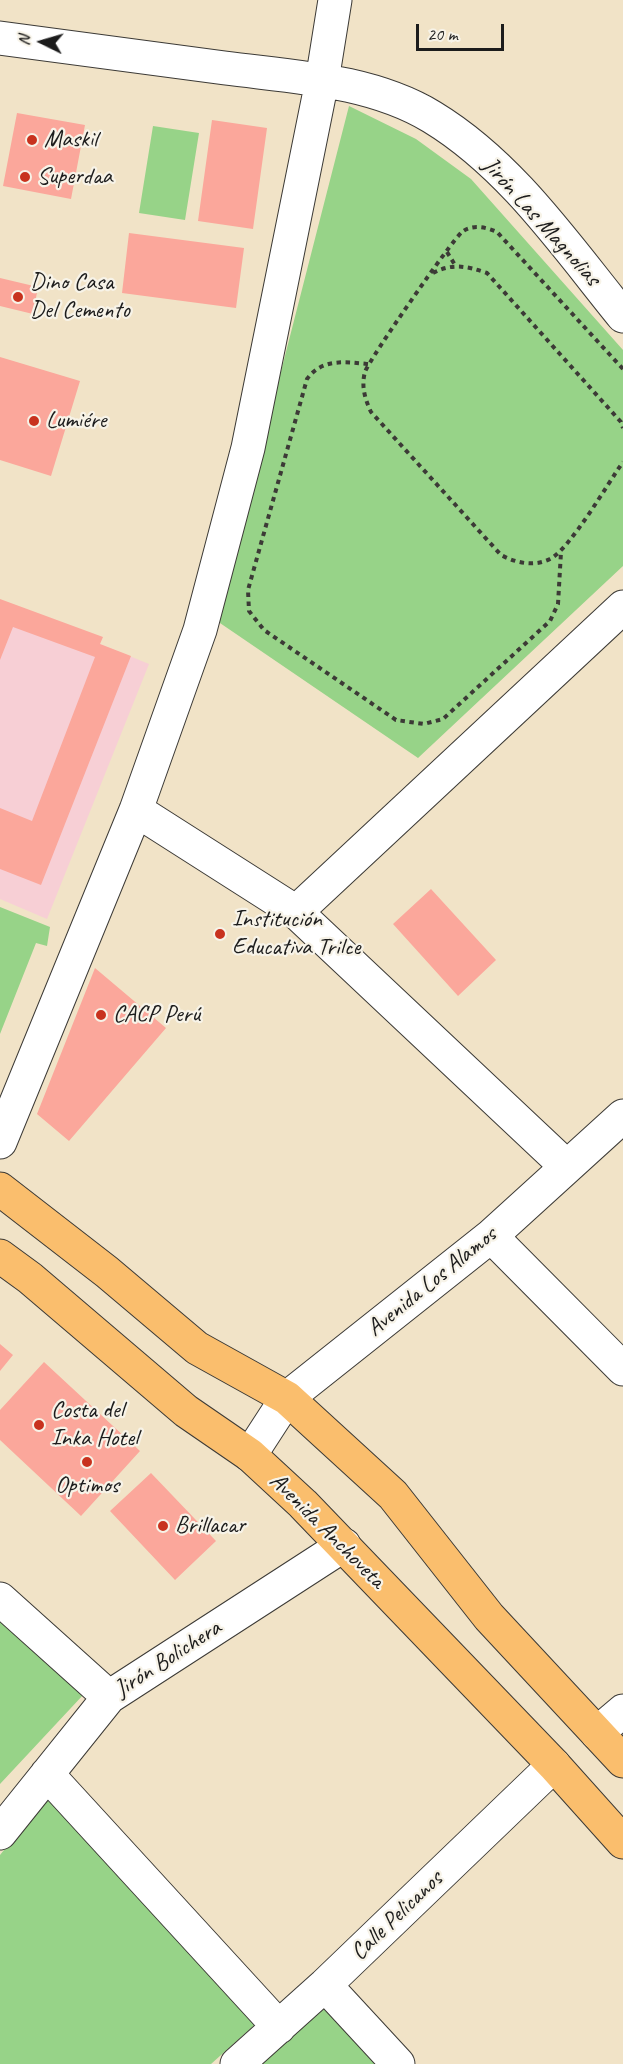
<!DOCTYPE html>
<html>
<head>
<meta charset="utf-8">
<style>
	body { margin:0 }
	#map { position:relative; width:623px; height:2064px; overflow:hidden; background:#f1e3c7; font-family:Caveat,sans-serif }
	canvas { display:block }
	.north { position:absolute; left:12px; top:12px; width:60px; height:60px; -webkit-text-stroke:4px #f7f3e8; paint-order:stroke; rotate:275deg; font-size:16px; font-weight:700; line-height:24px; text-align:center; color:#1c1c1c }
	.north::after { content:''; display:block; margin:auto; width:21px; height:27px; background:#1c1c1c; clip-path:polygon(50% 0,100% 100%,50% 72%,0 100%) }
	.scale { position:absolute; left:416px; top:24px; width:88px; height:27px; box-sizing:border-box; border:3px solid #1c1c1c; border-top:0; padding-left:8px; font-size:18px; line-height:21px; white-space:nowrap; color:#1c1c1c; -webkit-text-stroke:4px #f7f3e8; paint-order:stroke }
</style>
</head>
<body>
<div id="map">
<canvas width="623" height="2064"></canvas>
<div class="north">N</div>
<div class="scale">20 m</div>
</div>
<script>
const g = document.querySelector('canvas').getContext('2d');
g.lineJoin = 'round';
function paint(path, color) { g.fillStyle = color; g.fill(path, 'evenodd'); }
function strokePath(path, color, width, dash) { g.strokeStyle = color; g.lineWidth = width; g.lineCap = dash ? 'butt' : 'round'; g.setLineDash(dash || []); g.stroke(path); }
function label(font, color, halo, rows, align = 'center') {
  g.font = font + ' Caveat,sans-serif'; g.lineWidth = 4.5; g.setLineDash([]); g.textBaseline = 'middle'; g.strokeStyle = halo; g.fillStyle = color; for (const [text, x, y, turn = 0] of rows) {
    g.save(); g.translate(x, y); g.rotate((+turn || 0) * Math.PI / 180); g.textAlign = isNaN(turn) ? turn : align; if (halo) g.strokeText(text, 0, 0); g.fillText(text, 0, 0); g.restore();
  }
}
paint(new Path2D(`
	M0 603 149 664 47 919 0 899Z`), '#f7cfd5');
paint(new Path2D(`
	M349 106 416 139 471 179 623 350V566L418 758 217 621Z
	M153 126 199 133 185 220 139 213Z
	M0 907 50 927 47 946 36 943 0 1034Z
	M0 1621 84 1694 0 1784Z
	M48 1795 259 2021 211 2064H0V1855Z
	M324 2004 379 2064H258Z`), '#97d388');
paint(new Path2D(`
	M17 113 85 125 71 199 3 186Z
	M212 120 267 128 253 229 198 221Z
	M129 233 244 248 236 308 122 293Z
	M0 278 38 287 33 314 0 306Z
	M0 357 80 381 51 476 0 460Z
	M0 599 103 637 100 644 131 656 41 885 0 869V808L32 821 95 657 13 627 0 660Z
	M431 889 496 960 458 996 393 924Z
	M95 968 166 1028 69 1141 37 1114Z
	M0 1344 13 1355 0 1371Z
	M44 1362 140 1451 81 1516 0 1440V1410Z
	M151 1473 216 1541 175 1580 110 1511Z`), '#fba79b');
const minor = new Path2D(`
	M0 38C75 48 150 58 225 68 294 77 371 80 432 117 511 165 566 246 623 316
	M136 810 296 912 567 1167
	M296 912 623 607
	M0 1142 136 810 200 630 248 448 322 81 335 0
	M491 1236 623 1369
	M250 1455 287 1398 491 1236 623 1116
	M0 1599 109 1697
	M597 1733 623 1711
	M47 1774 279 2027
	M0 1833 109 1697 344 1545
	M325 1985 398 2064
	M237 2064 325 1985 554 1765`);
const major = new Path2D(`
	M0 1189 107 1272 197 1348 287 1398 393 1495 489 1617 623 1761
	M0 1256 30 1278 186 1411 250 1455 303 1504 554 1765 623 1842`);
strokePath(minor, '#3c3a36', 35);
strokePath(major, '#3c3a36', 35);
strokePath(new Path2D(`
	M447 252 455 265
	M433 273C452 263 467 266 487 273L621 422 623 428
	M368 364C345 362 322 358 307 379L248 590 249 611 264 630 396 720 424 724 443 719 550 621 558 604 561 552
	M623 369 497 232C486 227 472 224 462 232 452 240 368 361 365 372 361 386 365 399 371 412L501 555C516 563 534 567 550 559 570 549 608 483 623 462`), '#3c3a36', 4, [4.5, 4.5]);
strokePath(minor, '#fff', 33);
strokePath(major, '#fabe6d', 33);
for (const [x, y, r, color] of [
	[32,140,6,"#c8321e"],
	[25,177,6,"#c8321e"],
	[18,297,6,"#c8321e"],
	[34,421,6,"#c8321e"],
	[220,934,6,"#c8321e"],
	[101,1015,6,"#c8321e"],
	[39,1425,6,"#c8321e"],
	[87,1462,6,"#c8321e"],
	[163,1526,6,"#c8321e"]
]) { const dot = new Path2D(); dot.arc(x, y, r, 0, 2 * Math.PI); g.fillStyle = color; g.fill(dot); strokePath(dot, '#f7f3e8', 2); }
label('24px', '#1c1c1c', '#f7f3e8', [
	["Maskil",44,140],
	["Superdaa",37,177],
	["Dino Casa",30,283],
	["Del Cemento",30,311],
	["Lumiére",46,421],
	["Institución",232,920],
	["Educativa Trilce",232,948],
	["CACP Perú",113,1015],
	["Costa del",51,1411],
	["Inka Hotel",51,1439],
	["Optimos",87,1486,"center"],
	["Brillacar",175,1526]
], 'left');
label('24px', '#1c1c1c', '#f7f3e8', [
	["Jirón Las Magnolias",541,222,48],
	["Avenida Los Alamos",432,1282,-39],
	["Avenida Anchoveta",327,1531,45],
	["Jirón Bolichera",168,1659,-33],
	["Calle Pelicanos",397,1916,-44]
]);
</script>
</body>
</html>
